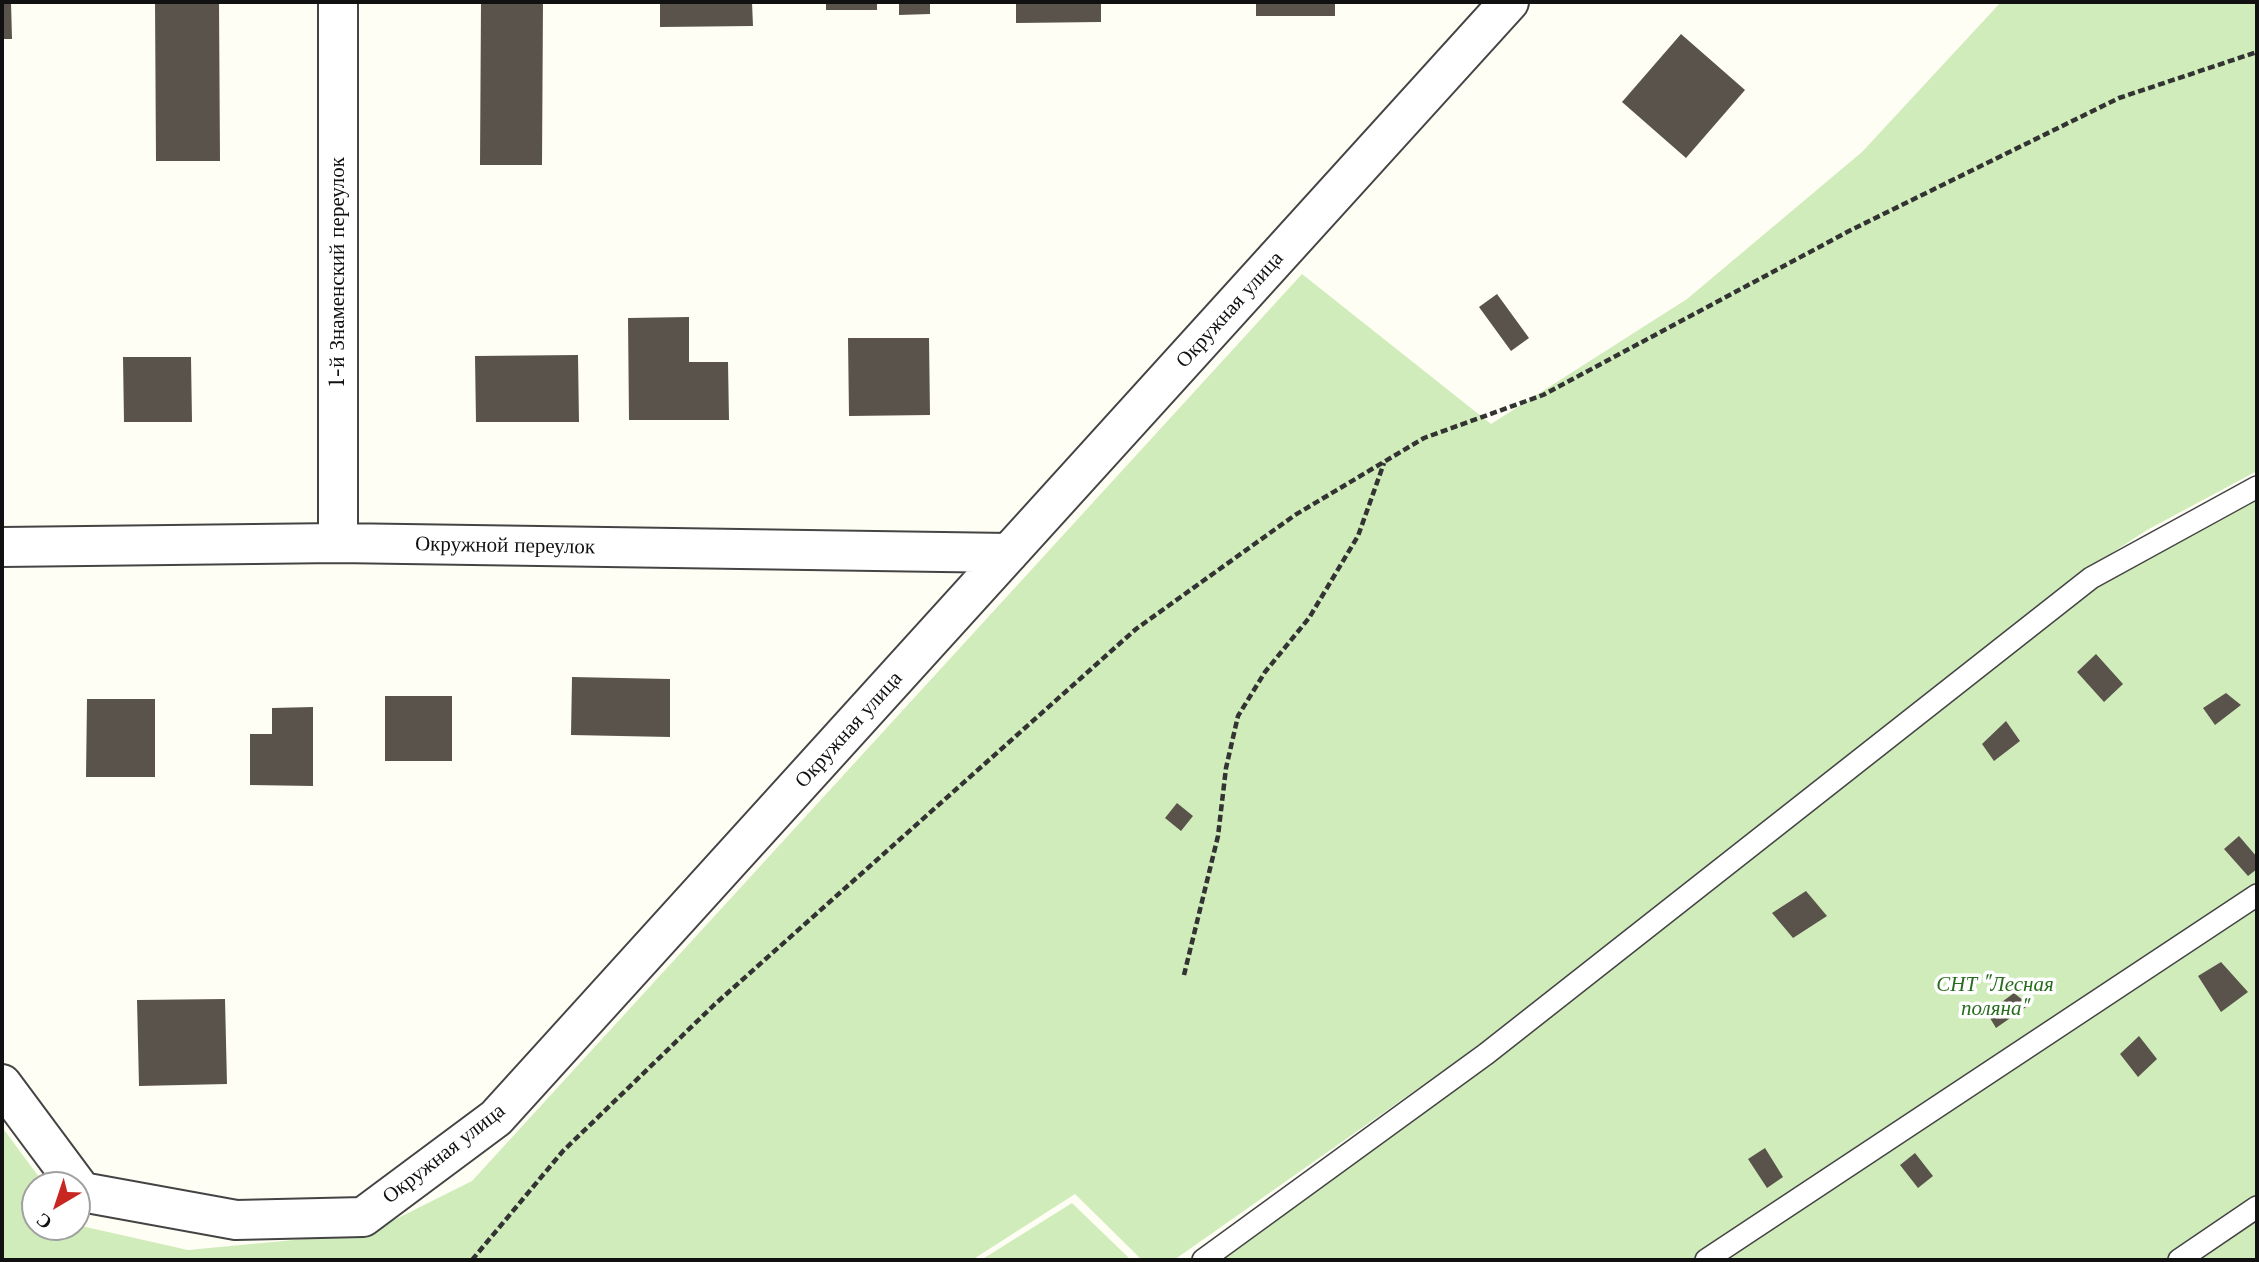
<!DOCTYPE html>
<html>
<head>
<meta charset="utf-8">
<style>
	body { margin:0 }
	#map { position:relative; width:2259px; height:1262px; overflow:hidden; background:#fffef5; font-family:"Libre Baskerville",serif }
	canvas { display:block }
	.frame { position:absolute; inset:0; border:4px solid #111; pointer-events:none }
	.north { position:absolute; left:21px; top:1171px; width:70px; height:70px; box-sizing:border-box; background:#fff; border:2px solid #a0a0a0; border-radius:50%; rotate:219deg; font-size:19px; font-weight:700; line-height:28px; text-align:center; color:#111 }
	.north::after { content:''; display:block; margin:auto; width:24px; height:32px; background:#c82621; clip-path:polygon(50% 0,100% 100%,50% 72%,0 100%) }
</style>
</head>
<body>
<div id="map">
<canvas width="2259" height="1262"></canvas>
<div class="frame"></div>
<div class="north">С</div>
</div>
<script>
const g = document.querySelector('canvas').getContext('2d');
g.lineJoin = 'round';
function paint(path, color) { g.fillStyle = color; g.fill(path, 'evenodd'); }
function strokePath(path, color, width, dash) { g.strokeStyle = color; g.lineWidth = width; g.lineCap = dash ? 'butt' : 'round'; g.setLineDash(dash || []); g.stroke(path); }
function label(font, color, halo, rows, align = 'center') {
  g.font = font + ' "Libre Baskerville",serif'; g.lineWidth = 7; g.setLineDash([]); g.textBaseline = 'middle'; g.strokeStyle = halo; g.fillStyle = color; for (const [text, x, y, turn = 0] of rows) {
    g.save(); g.translate(x, y); g.rotate((+turn || 0) * Math.PI / 180); g.textAlign = isNaN(turn) ? turn : align; if (halo) g.strokeText(text, 0, 0); g.fillText(text, 0, 0); g.restore();
  }
}
paint(new Path2D(`
	M2001 2H2257V471L2147 530 2078 575 1477 1047 1174 1260H1142L1075 1194 972 1260H2V1127L45 1185H35V1227L77 1225 188 1250 368 1233 472 1181 1302 274 1491 424 1687 299 1862 152Z
	M2257 497V1260H1220L2099 585Z
	M1072 1203 1131 1260H981Z`), '#d1ecbb');
paint(new Path2D(`
	M2 2H11L12 39H2Z
	M155 2H219L220 161H156Z
	M481 2H543L542 165H480Z
	M660 2H752L753 26 660 27Z
	M826 2H877V10H826Z
	M899 2H930V14L899 15Z
	M1016 2H1101V22L1016 23Z
	M1256 2H1335V16H1256Z
	M1681 34 1745 90 1686 158 1622 102Z
	M1497 294 1529 338 1511 351 1479 307Z
	M689 317V362H728L729 420H629L628 318Z
	M848 338H929L930 415 849 416Z
	M578 355 579 422H476L475 356Z
	M123 357H191L192 422H124Z
	M2096 654 2123 684 2104 702 2077 672Z
	M572 677 670 679V737L571 735Z
	M2226 693 2241 705 2215 725 2203 708Z
	M385 696H452V761H385Z
	M87 699H155V777H86Z
	M313 707V786L250 785V734H272V708Z
	M2006 721 2020 741 1994 761 1982 744Z
	M1177 803 1193 816 1181 831 1165 818Z
	M2239 836 2257 857V869L2248 876 2224 849Z
	M1806 891 1827 916 1793 938 1772 913Z
	M2221 962 2248 992 2221 1012 2198 976Z
	M2014 993 2029 1005 1996 1028 1987 1013Z
	M225 999 227 1084 139 1086 137 1000Z
	M2139 1036 2157 1059 2138 1077 2120 1054Z
	M1765 1148 1783 1177 1767 1188 1748 1159Z
	M1915 1153 1933 1176 1918 1188 1900 1165Z`), '#5a534c');
const lane = new Path2D(`
	M1203 1260 1486 1054 2091 578 2257 487
	M1706 1260 2257 895
	M2179 1260 2257 1207`);
const street = new Path2D(`
	M338 543V2
	M2 547 338 543 1009 553
	M2 1084 77 1185
	M77 1185 82 1192 236 1220 363 1217 496 1118 1509 2`);
strokePath(lane, '#444', 24);
strokePath(street, '#444', 42);
strokePath(new Path2D(`
	M1184 975 1218 836 1226 768 1238 716 1265 672 1309 618 1358 536 1384 463
	M472 1260 563 1151 714 1005 1136 629 1295 515 1424 438 1543 395 1851 230 2119 98 2257 52`), '#333', 4.5, [7, 3.5]);
strokePath(lane, '#fff', 21);
strokePath(street, '#fff', 38);
label('21px', '#111', '#fff', [
	["1-й Знаменский переулок",338,272,-90],
	["Окружная улица",1230,310,-48],
	["Окружной переулок",505,546,1],
	["Окружная улица",849,730,-48],
	["Окружная улица",444,1154,-38]
]);
label('italic 21px', '#276d1d', '#fff', [
	["СНТ \"Лесная",1995,985],
	["поляна\"",1995,1009]
]);
</script>
</body>
</html>
